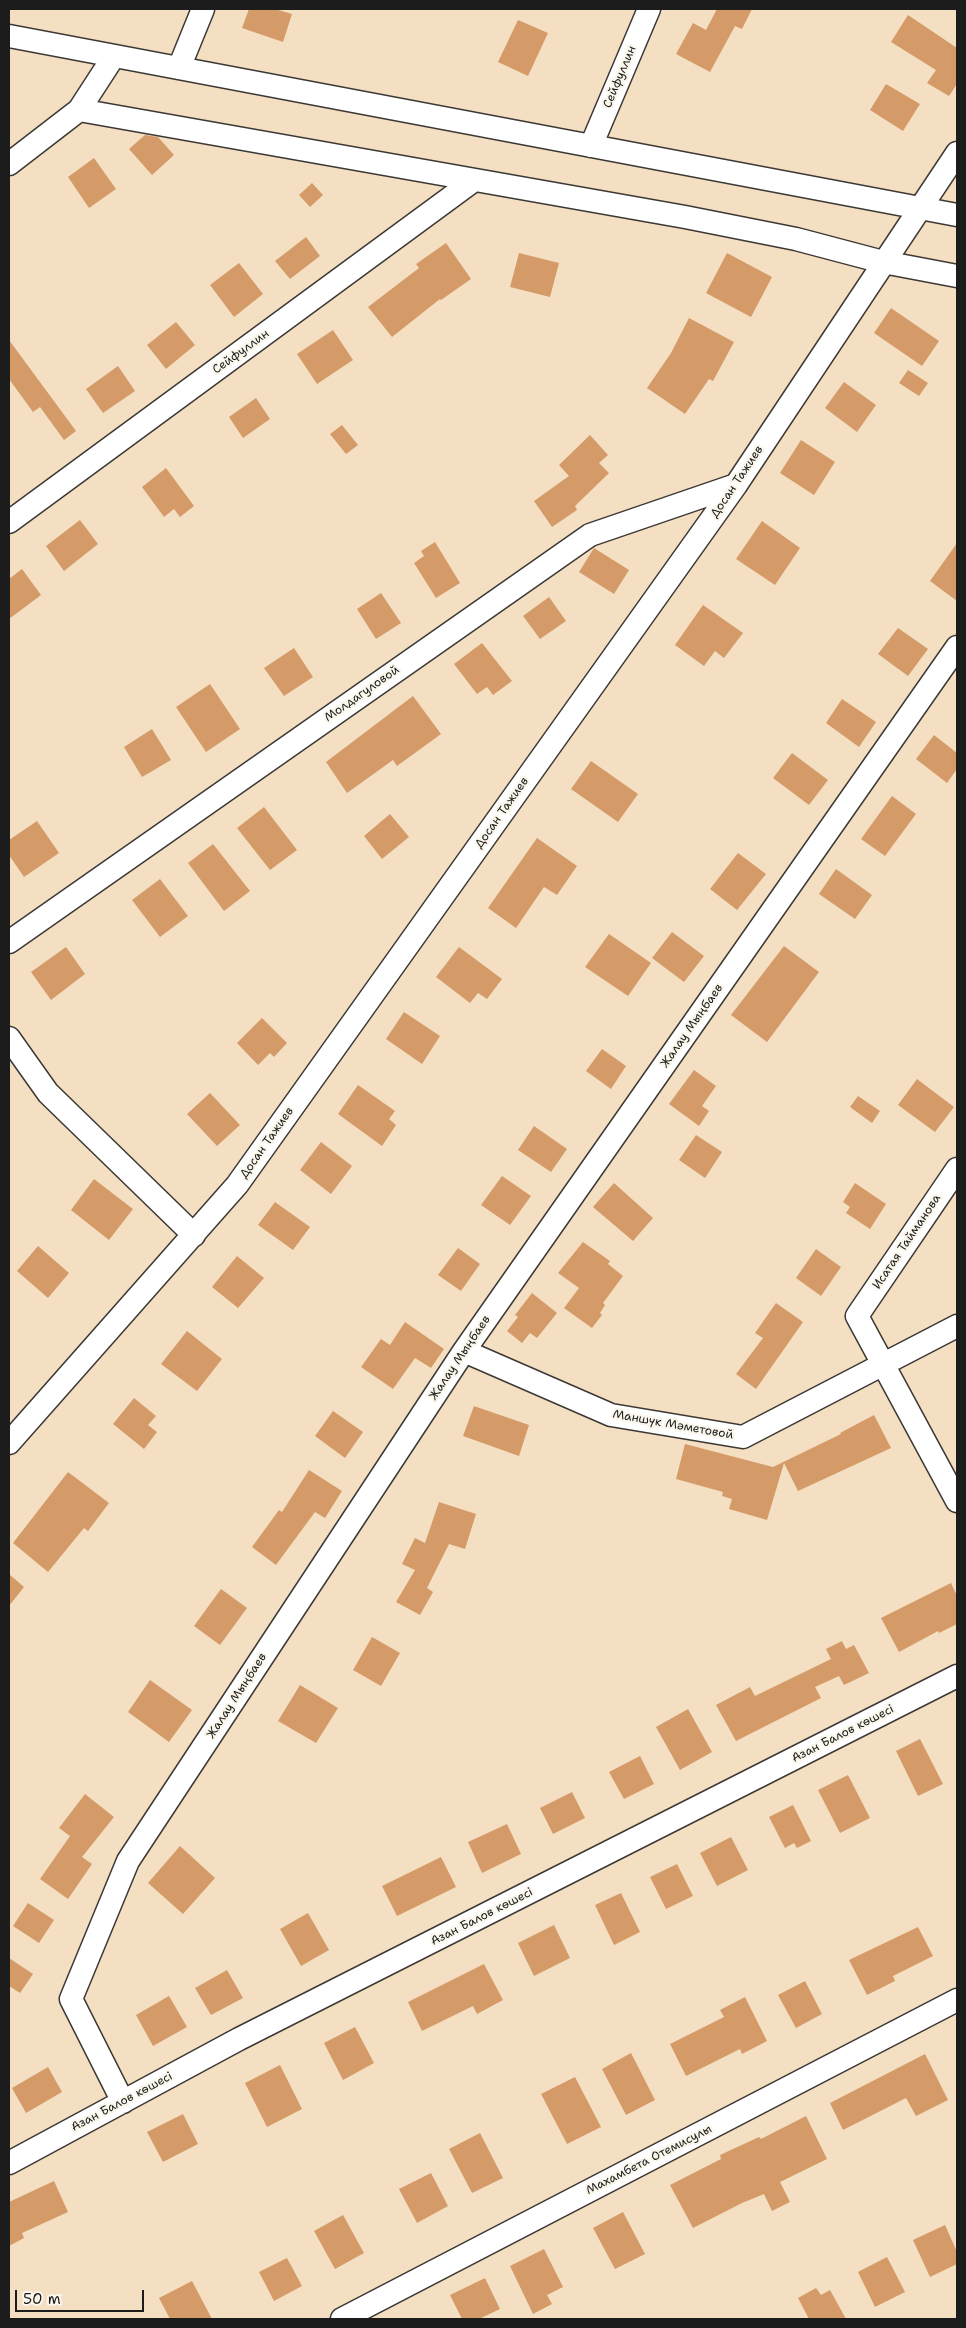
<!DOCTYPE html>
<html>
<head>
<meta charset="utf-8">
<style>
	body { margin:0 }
	#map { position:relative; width:966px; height:2328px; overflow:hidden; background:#f4dfc2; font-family:"Shantell Sans",sans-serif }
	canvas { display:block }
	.frame { position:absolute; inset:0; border:10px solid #1c1c1c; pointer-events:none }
	.scale { position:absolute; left:15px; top:2290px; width:129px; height:22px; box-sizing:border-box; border:2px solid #1c1c1c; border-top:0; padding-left:6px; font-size:15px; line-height:18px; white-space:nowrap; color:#1c1c1c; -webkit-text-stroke:4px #fbf7ec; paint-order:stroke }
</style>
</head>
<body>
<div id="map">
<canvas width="966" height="2328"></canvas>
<div class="frame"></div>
<div class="scale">50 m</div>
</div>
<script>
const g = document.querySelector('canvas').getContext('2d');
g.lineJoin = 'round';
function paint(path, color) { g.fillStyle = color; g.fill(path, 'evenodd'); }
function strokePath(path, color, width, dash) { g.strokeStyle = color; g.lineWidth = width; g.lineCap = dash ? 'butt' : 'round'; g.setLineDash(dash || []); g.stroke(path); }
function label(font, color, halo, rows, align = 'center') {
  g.font = font + ' "Shantell Sans",sans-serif'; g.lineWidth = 4.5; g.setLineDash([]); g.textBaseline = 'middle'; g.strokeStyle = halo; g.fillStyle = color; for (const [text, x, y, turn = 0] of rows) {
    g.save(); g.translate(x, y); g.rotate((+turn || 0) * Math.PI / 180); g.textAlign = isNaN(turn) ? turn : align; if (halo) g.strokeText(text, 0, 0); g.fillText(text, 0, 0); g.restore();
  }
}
paint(new Path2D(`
	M249 9H275L292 14 283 42 242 28Z
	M717 9H752L742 29 735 26 710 72 676 54 693 23 706 30Z
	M908 15 957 48V84L949 96 927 83 936 70 891 42Z
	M518 20 548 33 528 76 498 62Z
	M886 84 920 104 903 131 870 110Z
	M145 135 158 137 174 155 152 175 129 149Z
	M94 158 116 189 89 208 68 177Z
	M312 183 323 195 310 207 299 195Z
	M306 237 320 256 290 279 275 261Z
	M446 243 471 279 441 300 440 299 392 337 368 307 419 268 416 264Z
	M519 253 559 263 550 297 510 287Z
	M727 253 772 277 751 317 706 293Z
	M239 263 263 294 234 317 210 285Z
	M891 308 939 341 922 366 874 333Z
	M689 318 734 342 713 381 709 379 685 414 647 388 671 353Z
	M176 322 195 345 166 369 147 345Z
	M333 330 353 360 317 384 297 354Z
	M9 340 76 431 64 440 40 407 33 412 9 379Z
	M118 366 135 391 103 413 86 389Z
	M908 370 928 383 919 396 899 383Z
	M844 382 876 405 857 432 825 408Z
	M256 398 270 419 243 438 229 417Z
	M342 425 358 445 346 454 330 434Z
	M590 435 608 455 599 463 609 473 575 506 577 510 552 527 534 501 569 476 559 465Z
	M801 440 835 462 814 495 780 473Z
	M166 468 194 506 180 517 174 509 164 517 142 487Z
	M80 520 98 544 64 571 46 546Z
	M762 521 800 548 775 585 736 559Z
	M435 542 460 583 436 598 414 563 424 556 421 551Z
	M957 543V601L930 581Z
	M594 548 629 570 614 594 579 572Z
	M22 569 41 595 9 619V579Z
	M381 593 401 623 376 639 357 609Z
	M549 597 566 621 540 639 523 616Z
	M703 605 743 633 724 658 715 651 704 666 675 645Z
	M898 628 928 649 908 676 878 654Z
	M482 643 512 681 493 695 487 687 477 694 454 664Z
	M294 648 313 677 284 696 264 668Z
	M210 684 240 729 206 752 176 707Z
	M413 696 441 734 397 766 393 760 347 793 326 762Z
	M842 699 876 722 859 747 826 723Z
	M152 729 171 760 142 777 124 747Z
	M934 735 957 753V769L947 783 916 759Z
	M792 753 828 780 809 805 773 778Z
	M591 761 638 794 618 822 571 789Z
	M892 796 916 814 885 856 861 839Z
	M264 807 297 850 270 870 237 828Z
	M390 814 409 837 382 859 364 836Z
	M37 821 59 853 24 877 9 855V840Z
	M537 838 577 866 557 895 544 887 516 928 488 908Z
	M213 844 250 891 224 911 188 863Z
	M738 853 766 874 737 910 710 889Z
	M836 869 872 895 855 919 819 894Z
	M160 879 188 916 160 937 132 900Z
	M672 932 704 956 684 982 652 958Z
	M609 934 651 963 628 996 585 967Z
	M784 946 819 972 767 1042 731 1015Z
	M66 947 85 974 51 1000 31 972Z
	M459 947 502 979 487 999 478 993 470 1003 436 977Z
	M404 1012 440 1036 422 1064 386 1039Z
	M262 1018 287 1043 274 1057 270 1053 258 1065 237 1043Z
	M602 1049 626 1066 611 1089 586 1071Z
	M694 1070 716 1086 702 1106 709 1111 699 1126 669 1104Z
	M917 1079 954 1107 935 1132 898 1105Z
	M358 1085 395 1111 389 1119 396 1125 382 1146 338 1114Z
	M210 1093 240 1125 217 1146 187 1114Z
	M858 1096 880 1111 872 1123 850 1107Z
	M534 1126 567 1149 551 1172 518 1150Z
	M696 1135 722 1152 705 1178 679 1160Z
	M321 1142 352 1166 331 1194 300 1170Z
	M502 1176 531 1196 510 1225 481 1205Z
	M94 1179 133 1209 109 1240 71 1210Z
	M614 1183 653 1218 633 1241 593 1207Z
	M855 1183 886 1204 870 1229 846 1213 850 1207 843 1202Z
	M275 1202 310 1227 293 1250 258 1225Z
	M583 1242 610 1261 608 1264 623 1276 603 1303 605 1305 600 1313 602 1315 592 1328 564 1308 579 1288 558 1273Z
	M38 1246 69 1273 48 1298 17 1271Z
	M458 1248 480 1264 461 1291 438 1275Z
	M816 1249 841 1267 821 1296 796 1278Z
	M237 1256 264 1278 238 1308 212 1287Z
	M532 1293 557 1313 537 1338 530 1333 522 1343 507 1331 518 1317 515 1315Z
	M776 1303 803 1322 756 1389 736 1374 763 1338 755 1333Z
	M405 1322 444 1349 431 1368 415 1358 393 1389 361 1367 381 1339 390 1345Z
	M187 1331 222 1359 197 1391 161 1364Z
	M134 1398 156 1416 148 1425 157 1432 144 1449 113 1424Z
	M474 1406 529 1425 519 1456 463 1436Z
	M333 1411 363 1432 345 1458 315 1436Z
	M874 1415 891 1448 798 1491 784 1463 767 1520 729 1509 732 1499 722 1496 723 1492 676 1479 685 1444 773 1467 841 1434 840 1433Z
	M309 1470 342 1491 325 1518 315 1512 276 1565 252 1547 279 1510 282 1512Z
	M68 1472 109 1503 88 1531 84 1528 48 1572 13 1543Z
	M439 1502 476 1514 465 1549 449 1544 427 1588 433 1592 420 1615 396 1602 415 1570 402 1564 415 1538 425 1543Z
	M9 1574 24 1587 9 1606Z
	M951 1583 957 1596V1624L939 1633 938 1631 899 1652 881 1618Z
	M221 1589 247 1608 220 1645 194 1626Z
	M372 1637 400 1653 381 1686 353 1670Z
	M842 1641 846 1649 854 1645 869 1673 844 1685 839 1676 815 1687 821 1698 736 1741 716 1705 750 1687 755 1696 831 1659 826 1649Z
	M150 1680 192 1710 169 1742 128 1712Z
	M300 1685 338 1708 316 1743 278 1721Z
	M688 1709 712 1752 680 1770 656 1727Z
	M920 1739 943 1784 918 1796 896 1751Z
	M640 1756 654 1784 624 1799 609 1772Z
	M848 1775 870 1818 840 1833 818 1790Z
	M572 1792 585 1818 553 1834 540 1808Z
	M85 1794 114 1817 82 1857 92 1864 68 1899 40 1879 70 1836 59 1828Z
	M793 1805 811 1841 797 1848 794 1843 785 1848 769 1817Z
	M507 1824 521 1854 482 1873 468 1842Z
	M731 1837 748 1870 717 1886 700 1853Z
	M180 1846 215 1878 183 1914 148 1883Z
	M441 1857 456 1887 397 1916 382 1886Z
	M677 1864 693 1896 666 1909 650 1877Z
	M621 1893 640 1932 614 1945 595 1905Z
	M28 1903 54 1920 39 1943 13 1926Z
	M308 1913 329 1950 301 1966 280 1929Z
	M554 1925 570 1958 534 1976 518 1943Z
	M918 1927 933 1956 893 1976 895 1981 867 1995 849 1960Z
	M9 1958 33 1974 20 1993 9 1986Z
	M484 1964 503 2000 477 2014 473 2006 422 2031 408 2002Z
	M227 1970 243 1998 211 2015 195 1988Z
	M805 1981 822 2014 796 2028 778 1995Z
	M169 1996 187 2027 153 2046 136 2015Z
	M745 1997 767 2041 742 2054 740 2049 686 2076 670 2044 724 2017 720 2010Z
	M355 2027 374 2063 343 2080 324 2043Z
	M631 2053 655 2100 626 2115 602 2069Z
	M925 2054 948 2100 916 2116 906 2098 843 2130 830 2103Z
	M280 2065 302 2109 267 2127 245 2083Z
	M48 2067 62 2092 26 2113 12 2088Z
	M575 2077 601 2127 567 2144 541 2094Z
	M183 2114 198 2144 163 2162 147 2132Z
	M806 2116 827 2159 780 2182 790 2202 772 2211 764 2194 742 2203 693 2228 670 2185 721 2159 720 2155 759 2137 761 2139Z
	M480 2133 503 2178 472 2193 449 2149Z
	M431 2173 448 2206 417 2223 399 2189Z
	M54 2181 68 2212 22 2233 24 2238 9 2246V2202Z
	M623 2212 645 2254 615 2269 593 2228Z
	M343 2215 364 2253 335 2269 314 2231Z
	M945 2225 957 2252V2264L930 2277 913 2240Z
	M544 2249 563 2287 547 2295 552 2304 533 2314 510 2266Z
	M887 2257 905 2292 875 2307 858 2272Z
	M287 2258 302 2286 274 2301 259 2272Z
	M485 2278 500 2309 479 2319H462L450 2295Z
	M192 2281 212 2319H170L159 2298Z
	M816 2288 821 2295 830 2290 846 2319H809L798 2298Z`), '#d49b69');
const minor = new Path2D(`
	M9 36 957 215
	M179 68 203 9
	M79 110 685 217 796 239 883 262 957 276
	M591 146 649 9
	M9 164 79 110 114 56
	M9 522 473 181
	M9 942 590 535 736 485
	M9 1038 48 1093 194 1235
	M957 1169 857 1316 957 1501
	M464 1351 611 1415 743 1437 957 1326
	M9 1443 237 1185 736 485 957 153
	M123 2102 71 1999 128 1861 464 1351 957 647
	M9 2163 239 2039 957 1676
	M342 2319 957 2000`);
strokePath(minor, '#3c3935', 25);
strokePath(minor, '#fff', 22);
label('12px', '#1c1c1c', '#fbf7ec', [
	["Сейфуллин",620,77,-67],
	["Сейфуллин",241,352,-36],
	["Досан Тажиев",737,482,-56],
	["Молдагуловой",362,694,-35],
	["Досан Тажиев",502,813,-55],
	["Жалау Мыңбаев",692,1026,-55],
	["Досан Тажиев",267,1143,-55],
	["Исатая Тайманова",907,1242,-56],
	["Жалау Мыңбаев",460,1358,-56],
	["Маншүк Мәметовой",673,1425,10],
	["Жалау Мыңбаев",237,1696,-57],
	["Азан Балов көшесі",843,1734,-27],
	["Азан Балов көшесі",482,1917,-27],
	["Азан Балов көшесі",122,2102,-28],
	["Махамбета Отемисулы",649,2160,-27]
]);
</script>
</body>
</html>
